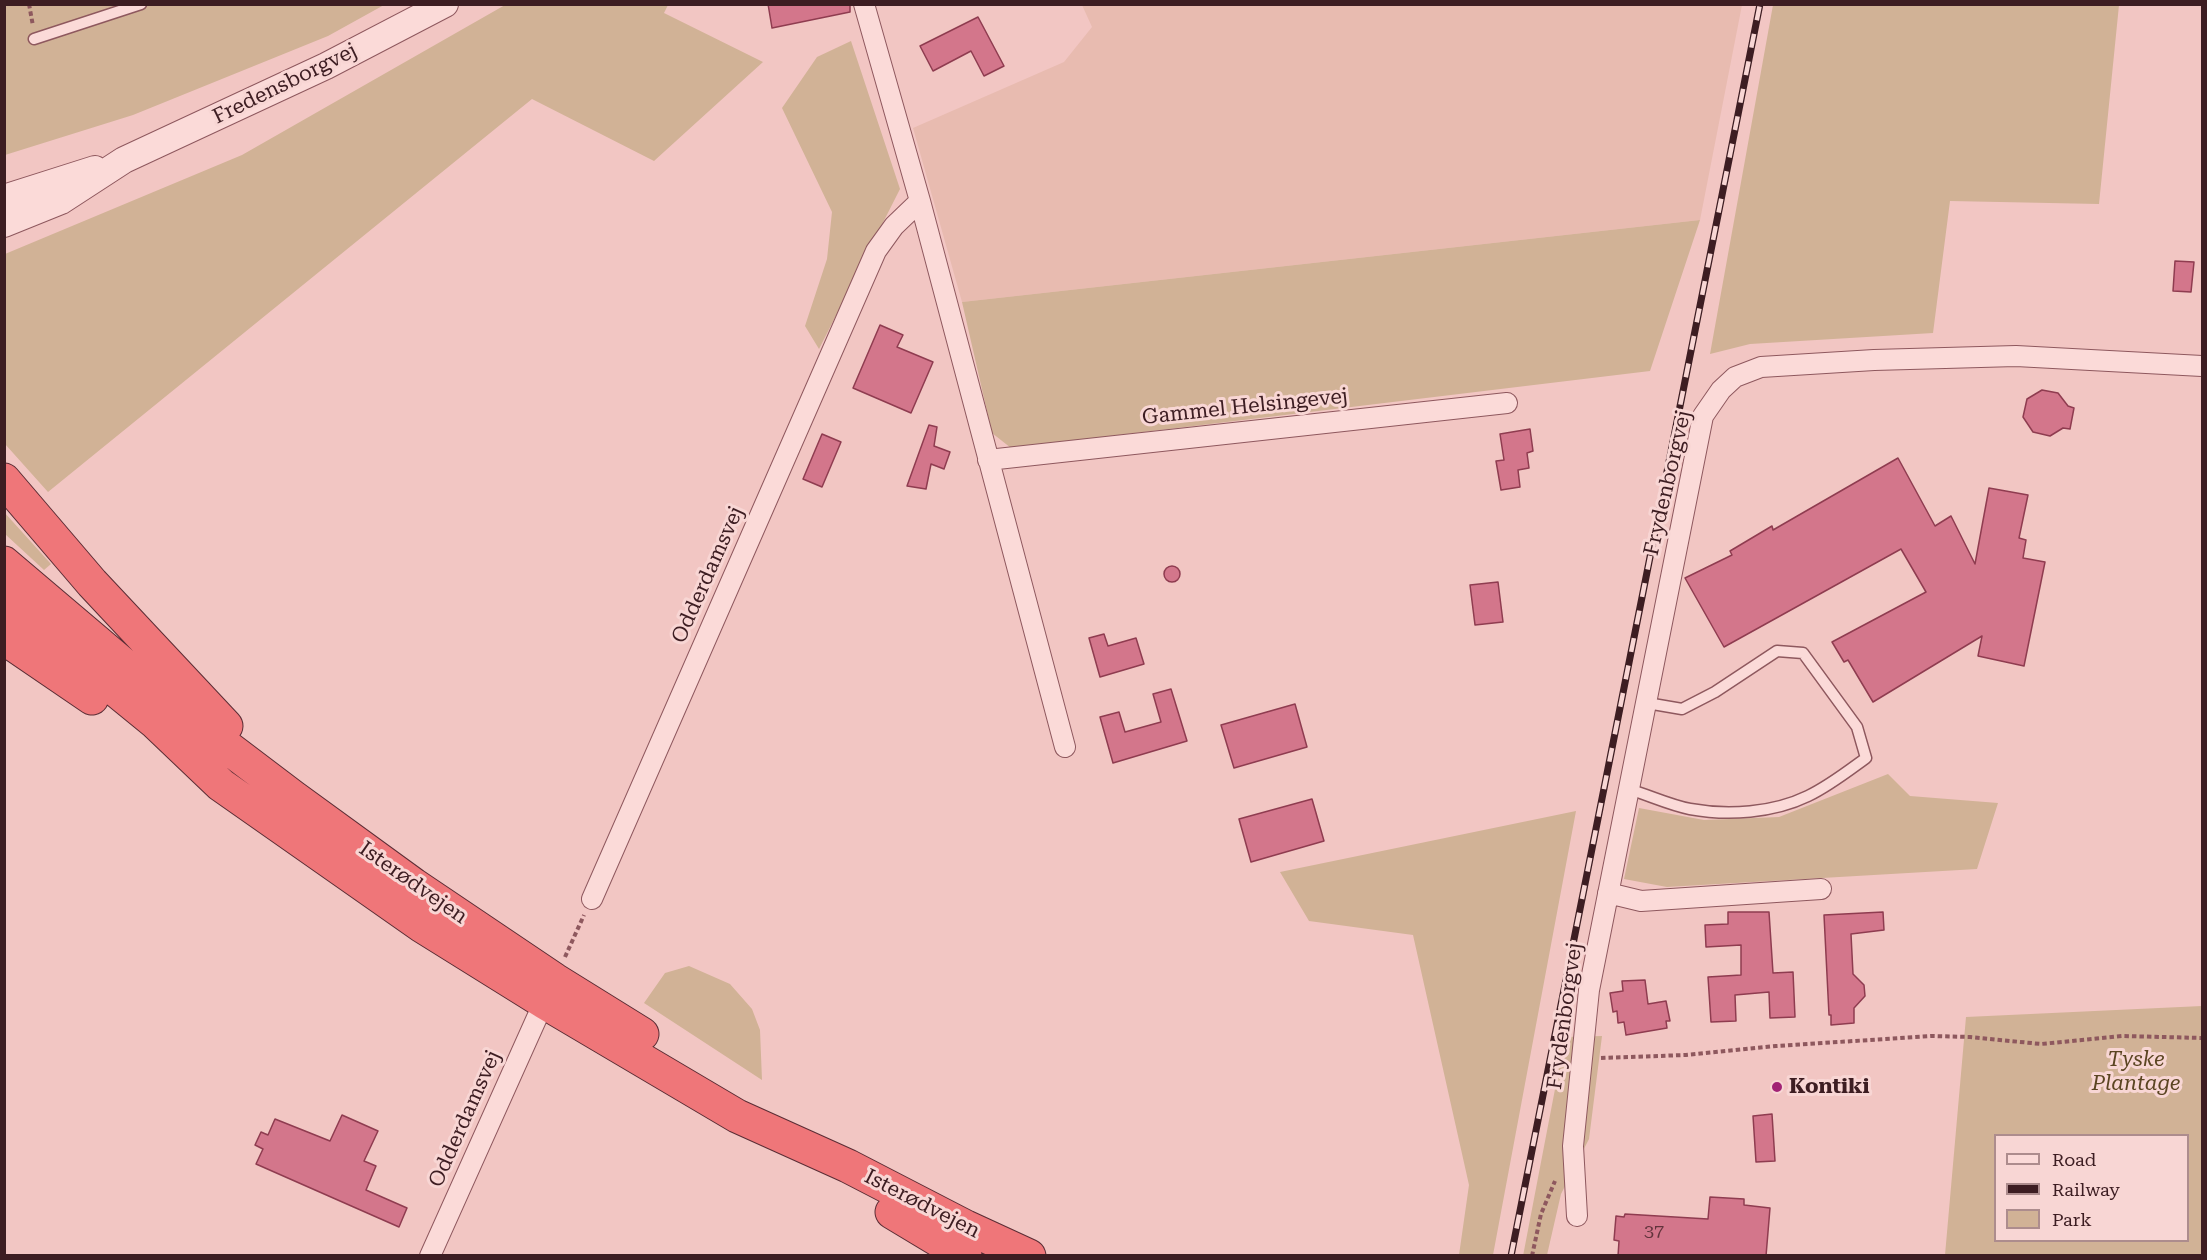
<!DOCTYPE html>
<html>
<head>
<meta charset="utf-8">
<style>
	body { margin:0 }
	#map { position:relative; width:2207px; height:1260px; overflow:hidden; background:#f2c6c3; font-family:"Roboto Serif",serif }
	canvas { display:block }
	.frame { position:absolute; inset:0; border:6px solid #3d1d22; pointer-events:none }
	.legend { position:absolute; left:1994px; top:1134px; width:195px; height:108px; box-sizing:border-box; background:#f8d6d4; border:2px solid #ad8c8d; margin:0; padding:8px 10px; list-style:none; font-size:18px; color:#3d1d22 }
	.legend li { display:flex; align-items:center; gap:12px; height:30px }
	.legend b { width:30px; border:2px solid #ad8c8d }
</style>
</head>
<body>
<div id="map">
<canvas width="2207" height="1260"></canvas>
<div class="frame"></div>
<ul class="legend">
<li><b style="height:8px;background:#fbdad8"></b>Road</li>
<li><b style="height:8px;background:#3d1d22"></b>Railway</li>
<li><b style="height:16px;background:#d1b296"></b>Park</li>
</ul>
</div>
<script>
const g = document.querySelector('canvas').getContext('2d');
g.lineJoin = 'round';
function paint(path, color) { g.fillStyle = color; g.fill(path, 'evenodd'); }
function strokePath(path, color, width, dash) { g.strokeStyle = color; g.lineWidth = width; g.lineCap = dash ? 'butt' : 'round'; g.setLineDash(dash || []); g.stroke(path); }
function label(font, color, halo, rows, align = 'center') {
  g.font = font + ' "Roboto Serif",serif'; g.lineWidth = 6; g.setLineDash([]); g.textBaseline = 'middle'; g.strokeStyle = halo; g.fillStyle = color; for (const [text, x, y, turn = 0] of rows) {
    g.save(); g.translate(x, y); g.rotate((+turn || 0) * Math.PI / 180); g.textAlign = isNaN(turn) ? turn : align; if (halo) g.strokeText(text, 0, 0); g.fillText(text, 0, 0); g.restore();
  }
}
paint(new Path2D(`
	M1082 5H1742L1700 220 962 302 913 128 1064 62 1092 27Z`), '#e8bbb0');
paint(new Path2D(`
	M4 5H384L328 36 133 115 5 155Z
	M505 5H668L664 13 763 62 654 161 532 99 48 492 5 444V254L242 155Z
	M1773 5H2119L2099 204 1950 201 1933 333 1750 344 1710 354Z
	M851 41 900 189 819 349 805 326 827 259 832 212 782 108 817 57Z
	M1700 220 1650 371 1011 448 992 433 962 302Z
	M4 512 51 564 44 570 5 534Z
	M1888 774 1910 796 1998 803 1977 869 1667 887 1624 879 1639 808 1704 820 1779 817Z
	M1576 811 1493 1255H1459L1469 1185 1413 935 1309 921 1280 872Z
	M689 966 730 984 752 1009 760 1030 762 1080 644 1003 665 973Z
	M2202 1006V1255H1945L1966 1017ZM1996 1136H2188V1240H1996Z
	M1602 1036 1589 1139 1561 1194 1547 1255 1523 1256 1565 1037Z`), '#d1b296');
const building = new Path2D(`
	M768 4H850V12L772 28Z
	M978 17 1004 66 984 76 971 51 933 71 920 46Z
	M2175 261 2194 262 2191 292 2173 291Z
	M880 325 903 335 897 347 933 362 911 413 853 388Z
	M2042 390 2058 393 2068 406 2074 408 2070 429 2063 428 2050 436 2033 432 2023 417 2027 399Z
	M929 425 937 427 934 446 950 452 944 469 931 464 926 489 907 486Z
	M1530 429 1533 451 1527 453 1529 468 1518 470 1520 487 1501 490 1496 461 1504 460 1500 434Z
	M822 434 841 442 822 487 803 479Z
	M1898 458 1935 526 1951 516 1975 564 1989 488 2028 495 2019 538 2026 540 2023 558 2045 562 2024 666 1978 656 1982 636 1873 702 1848 660 1844 662 1832 642 1926 592 1901 549 1724 647 1685 578 1732 555 1730 551 1772 526 1773 530Z
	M1164 574a8 8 0 1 1 16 0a8 8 0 1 1-16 0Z
	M1498 582 1503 622 1475 625 1470 585Z
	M1104 634 1108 646 1136 638 1144 664 1100 677 1089 638Z
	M1171 689 1187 741 1113 763 1100 717 1119 712 1125 732 1161 722 1153 694Z
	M1295 704 1307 747 1234 768 1221 725Z
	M1312 799 1324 841 1251 862 1239 819Z
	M1728 912H1769L1773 973 1793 972 1795 1017 1770 1018 1769 992 1735 995 1736 1021 1711 1022 1708 977 1741 975V945L1706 947 1705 925 1728 924Z
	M1883 912 1884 930 1851 934 1853 974 1864 985 1865 996 1854 1008V1023L1831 1025V1015H1829L1824 915Z
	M1645 980 1648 1004 1666 1001 1670 1021H1666L1667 1028 1626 1035 1624 1022 1618 1023 1617 1011 1613 1012 1610 993 1623 991 1622 981Z
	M1772 1114 1775 1161 1756 1162 1753 1116Z
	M342 1115 378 1131 364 1161 376 1166 366 1190 407 1208 399 1227 256 1164 263 1149 255 1145 261 1132 268 1135 275 1119 330 1141Z
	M1710 1197 1744 1199V1205L1770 1208 1766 1256H1618L1619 1241 1614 1240 1616 1216 1624 1217 1625 1214 1708 1219Z`);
paint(building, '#d3768b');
strokePath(building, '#8f3c50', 1.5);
const service = new Path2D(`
	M34 39 141 4
	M1628 789C1649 795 1669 805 1690 809 1728 816 1773 813 1808 796 1829 786 1848 771 1866 758L1857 727 1803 653 1777 651 1715 692 1682 709 1647 703`);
const minor = new Path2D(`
	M864 4 920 201 1065 747
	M988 460 1507 403
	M1608 893 1641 901 1821 889
	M592 899 876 251 894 226 920 201
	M1577 1216 1573 1146 1589 990 1703 416 1721 390 1735 377 1761 367 1874 360 2016 356 2202 366
	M430 1256 548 993`);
const tertiary = new Path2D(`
	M4 198 95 169
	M4 224 61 201 124 160 326 66 445 4`);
const trunk = new Path2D(`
	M4 480 92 583 226 726
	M4 563 169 703 293 797 414 885 555 980 642 1034
	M4 599 156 723 221 785 422 926 544 1002 737 1116 848 1166 966 1227 1029 1256
	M4 638 92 698
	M892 1212 965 1256`);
strokePath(service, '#8e585e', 13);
strokePath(minor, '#8e585e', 22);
strokePath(tertiary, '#8e585e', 28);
strokePath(trunk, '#5b2d35', 35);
strokePath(new Path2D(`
	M29 4 33 26
	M565 957 584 915
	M1601 1058 1686 1055 1776 1046 1932 1036 1970 1037 2041 1044 2122 1036 2202 1038
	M1532 1256 1541 1214 1555 1181`), '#8e585e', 4, [4.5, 3]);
strokePath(service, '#fbdad8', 10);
strokePath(minor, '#fbdad8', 20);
strokePath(tertiary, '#fbdad8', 26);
strokePath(trunk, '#ef7679', 33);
const rail = new Path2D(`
	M1511 1256 1760 4`);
strokePath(rail, '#3d1d22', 7);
strokePath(rail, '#f8d6d4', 4.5, [14]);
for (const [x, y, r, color] of [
	[1777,1087,6,"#a22375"]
]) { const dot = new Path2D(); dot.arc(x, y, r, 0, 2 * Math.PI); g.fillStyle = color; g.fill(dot); strokePath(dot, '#f8d6d4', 2); }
label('18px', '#62333c', null, [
	["37",1654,1232]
]);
label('21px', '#3d1d22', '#f8d6d4', [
	["Fredensborgvej",285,84,-26],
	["Gammel Helsingevej",1245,407,-6],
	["Frydenborgvej",1668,483,-77],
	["Odderdamsvej",708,575,-66],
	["Isterødvejen",413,883,35],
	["Frydenborgvej",1565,1016,-82],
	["Odderdamsvej",465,1119,-66],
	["Isterødvejen",922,1204,27]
]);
label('italic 21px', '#5b4522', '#f8d6d4', [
	["Tyske",2136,1060],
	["Plantage",2136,1084]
]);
label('bold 21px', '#3d1d22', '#f8d6d4', [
	["Kontiki",1789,1087]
], 'left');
</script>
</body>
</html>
